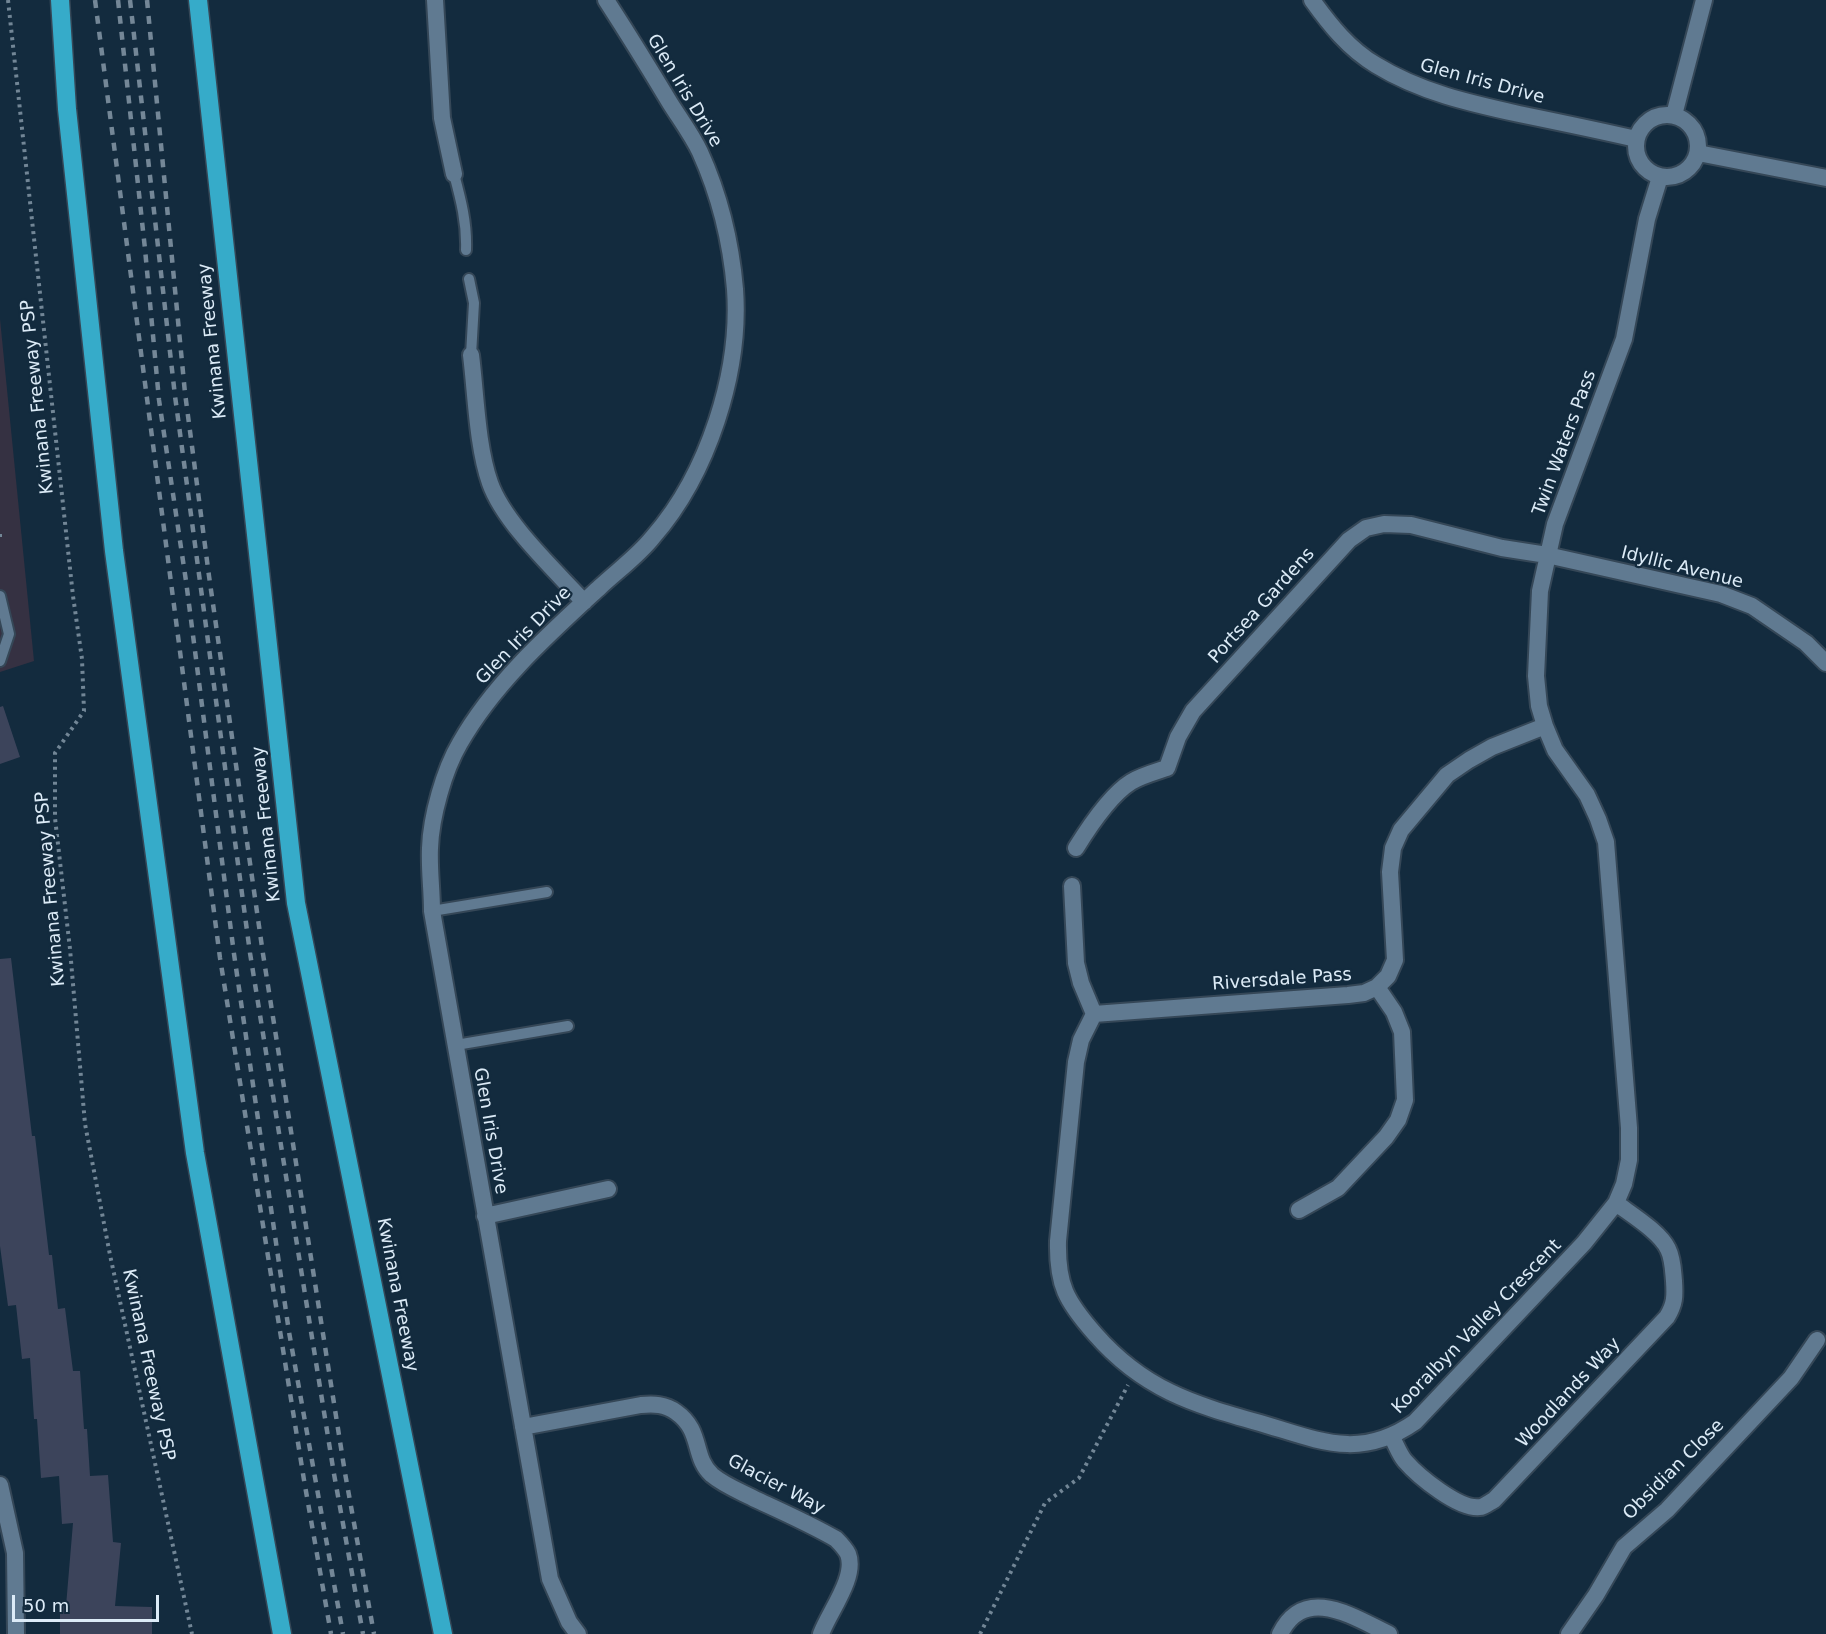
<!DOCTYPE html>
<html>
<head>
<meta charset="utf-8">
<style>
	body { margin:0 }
	#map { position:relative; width:1826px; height:1634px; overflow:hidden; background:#132b3e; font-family:"DejaVu Sans",sans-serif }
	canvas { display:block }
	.scale { position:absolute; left:12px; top:1595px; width:147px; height:27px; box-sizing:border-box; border:3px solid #dcebf7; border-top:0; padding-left:8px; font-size:18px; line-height:21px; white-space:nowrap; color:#dcebf7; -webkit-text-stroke:4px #132b3e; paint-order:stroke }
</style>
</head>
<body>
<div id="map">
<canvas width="1826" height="1634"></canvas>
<div class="scale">50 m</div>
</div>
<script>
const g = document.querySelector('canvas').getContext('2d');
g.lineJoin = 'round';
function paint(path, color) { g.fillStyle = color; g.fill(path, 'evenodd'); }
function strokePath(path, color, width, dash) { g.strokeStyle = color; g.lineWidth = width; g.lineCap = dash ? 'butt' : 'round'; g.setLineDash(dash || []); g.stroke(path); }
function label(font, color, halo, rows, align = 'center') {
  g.font = font + ' "DejaVu Sans",sans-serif'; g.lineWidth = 4.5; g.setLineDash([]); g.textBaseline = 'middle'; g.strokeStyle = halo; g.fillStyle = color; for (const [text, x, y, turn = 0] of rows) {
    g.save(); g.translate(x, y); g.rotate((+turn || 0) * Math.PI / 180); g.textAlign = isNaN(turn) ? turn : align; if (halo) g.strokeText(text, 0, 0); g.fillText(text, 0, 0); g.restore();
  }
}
paint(new Path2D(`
	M0 319 34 661 0 672Z`), '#353142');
paint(new Path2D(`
	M3 706 20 757 0 764V707Z
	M11 958 32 1136H35L49 1255H52L58 1309 65 1308 73 1371H80L84 1429H87L90 1476 108 1475 113 1542 121 1543 115 1606 152 1607V1634H60V1606H66L73 1523 62 1524 59 1476 41 1478 37 1419H34L30 1358 22 1359 16 1305 8 1306 0 1246V959Z`), '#3c445b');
const service = new Path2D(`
	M454 174C461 200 467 223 466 250
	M469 279 474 303 471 355
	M0 596 9 634 0 661
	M432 911 547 892
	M456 1045 568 1026`);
const minor = new Path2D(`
	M435 0 442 118 454 174
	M1312 0C1330 25 1349 49 1376 65 1420 92 1469 103 1519 114 1558 122 1597 130 1636 139
	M1636 146a31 31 0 1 1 62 0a31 31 0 1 1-62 0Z
	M1674 115 1704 0
	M1698 153 1826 178
	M471 355C476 395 477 446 490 483 504 523 555 570 584 602
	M1076 848C1089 827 1110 795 1131 782 1141 776 1155 772 1167 768L1178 737 1193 711 1349 540 1366 528 1384 524 1411 525 1502 548 1547 555 1721 594 1752 606 1806 643 1826 663
	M1072 886 1076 963 1081 983 1094 1014
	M1094 1014 1081 1040 1076 1062 1058 1241C1057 1285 1066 1301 1095 1334 1143 1389 1192 1404 1260 1423 1318 1440 1359 1461 1415 1422L1584 1243 1616 1203 1624 1184 1629 1160V1128L1606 842 1598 819 1587 795 1555 750 1545 726 1539 706 1536 676 1540 591 1555 524 1624 339 1647 219 1660 177
	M1094 1014 1348 995 1364 993 1377 987 1388 976 1395 960 1390 872 1393 848 1401 830 1447 775 1469 760 1492 747 1545 726
	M1299 1210 1338 1188 1386 1137 1398 1120 1405 1100 1402 1032 1394 1012 1377 987
	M485 1216 608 1189
	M523 1427 641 1405C654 1404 665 1404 676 1412 703 1431 692 1457 712 1475 725 1486 742 1492 757 1500 783 1512 810 1524 836 1539 840 1543 845 1548 848 1554 857 1577 829 1612 821 1634
	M1391 1436C1396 1444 1399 1454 1405 1461 1418 1476 1460 1511 1481 1507 1485 1506 1490 1502 1494 1500L1667 1317C1675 1304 1675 1296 1674 1281 1673 1271 1673 1259 1668 1249 1660 1232 1632 1215 1616 1203
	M0 1485 15 1553 16 1634
	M578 1634 569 1622 550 1579 432 911C432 890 429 869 430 848 431 817 444 770 460 743 494 683 549 634 600 587 617 571 638 556 653 537 708 474 741 372 735 289 731 243 719 194 700 152 692 135 680 119 670 103 649 68 628 34 606 0
	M1280 1634C1305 1584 1353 1617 1389 1634
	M1569 1634 1596 1595 1624 1547 1667 1510 1791 1378 1817 1340`);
const motorway = new Path2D(`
	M60 0 67 109 114 551 195 1153 282 1634
	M198 0 296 903 443 1634`);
strokePath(service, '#354757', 14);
strokePath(minor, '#354757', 20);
strokePath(motorway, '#354757', 21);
strokePath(new Path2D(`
	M8 0 73 596 82 659 84 711 55 753V818L70 949 85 1124 110 1255 192 1634
	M0 534V537
	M980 1634 1045 1503 1079 1478 1128 1385`), '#728696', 4, [3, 4.5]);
strokePath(service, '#607a91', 10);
strokePath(minor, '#607a91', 16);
strokePath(motorway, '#36abc9', 18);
strokePath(new Path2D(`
	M95 0 220 958 304 1480 331 1634
	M118 0 145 249 159 400 186 581 234 954 289 1332 343 1634
	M130 0 175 396 250 953 334 1474 363 1634
	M147 0 185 393 209 576 263 954 345 1473 374 1634`), '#748797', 4.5, [8, 8]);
label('18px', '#dcebf7', '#132b3e', [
	["Glen Iris Drive",1482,82,15],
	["Glen Iris Drive",684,91,59],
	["Kwinana Freeway",213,341,-96],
	["Kwinana Freeway PSP",38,397,-96],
	["Twin Waters Pass",1565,443,-70],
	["Idyllic Avenue",1682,568,14],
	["Portsea Gardens",1262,606,-48],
	["Glen Iris Drive",524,636,-46],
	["Kwinana Freeway",267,824,-96],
	["Kwinana Freeway PSP",51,889,-95],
	["Riversdale Pass",1282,980,-4],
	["Glen Iris Drive",490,1131,80],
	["Kwinana Freeway",397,1295,79],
	["Kooralbyn Valley Crescent",1477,1327,-46],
	["Kwinana Freeway PSP",148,1365,78],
	["Woodlands Way",1569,1393,-47],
	["Obsidian Close",1674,1470,-45],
	["Glacier Way",776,1485,28]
]);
</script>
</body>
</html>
